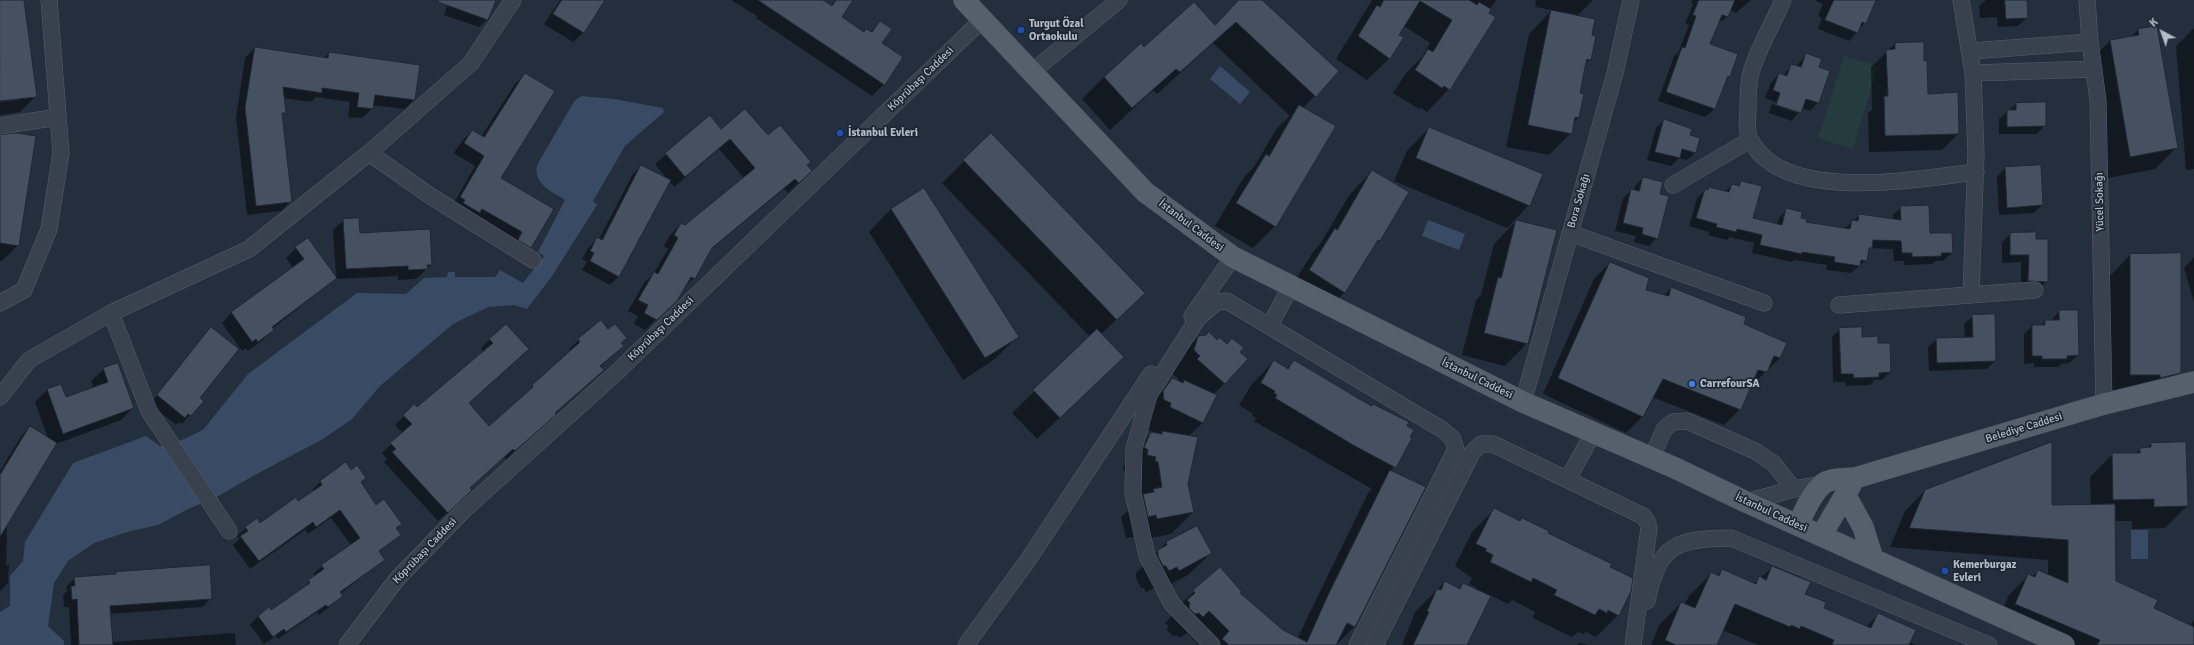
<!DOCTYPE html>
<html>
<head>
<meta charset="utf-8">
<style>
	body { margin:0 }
	#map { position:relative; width:2194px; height:645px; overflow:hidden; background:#242f3d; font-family:Signika,sans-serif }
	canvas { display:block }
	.north { position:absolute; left:2142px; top:12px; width:40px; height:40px; -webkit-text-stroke:3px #1d2632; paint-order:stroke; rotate:319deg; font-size:11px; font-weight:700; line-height:16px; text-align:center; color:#b4bcc8 }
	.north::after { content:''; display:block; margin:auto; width:14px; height:18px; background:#b4bcc8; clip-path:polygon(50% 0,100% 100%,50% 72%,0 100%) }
</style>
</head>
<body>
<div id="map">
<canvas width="2194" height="645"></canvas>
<div class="north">K</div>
</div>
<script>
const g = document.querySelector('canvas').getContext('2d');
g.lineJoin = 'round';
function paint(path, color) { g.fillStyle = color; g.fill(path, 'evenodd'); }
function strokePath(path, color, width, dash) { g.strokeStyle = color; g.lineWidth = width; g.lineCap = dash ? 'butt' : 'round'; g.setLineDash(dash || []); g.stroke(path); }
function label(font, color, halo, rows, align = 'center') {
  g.font = font + ' Signika,sans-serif'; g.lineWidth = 3.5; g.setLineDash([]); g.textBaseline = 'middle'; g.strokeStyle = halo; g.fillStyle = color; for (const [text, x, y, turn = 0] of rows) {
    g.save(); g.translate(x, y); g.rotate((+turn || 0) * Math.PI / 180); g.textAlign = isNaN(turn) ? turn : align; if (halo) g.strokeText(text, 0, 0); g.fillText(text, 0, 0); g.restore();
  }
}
paint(new Path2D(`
	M1844 56 1878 66 1853 149 1818 138Z`), '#263b3e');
paint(new Path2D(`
	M1220 66 1250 92 1240 104 1210 79Z
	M582 96 614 99 663 108 664 112 625 146 593 201 597 205 552 276 527 309 514 305 488 307 453 324 380 386 352 419 323 439 253 476 213 499 190 508 158 525 127 532 94 543 68 561 54 583 48 626 64 641V645H0V612L10 606V576L23 561 25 542 73 463 146 436 160 446 182 440 203 430 248 374 357 293 406 294 424 278 447 277 448 272H455V277H495L500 270 523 283 544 256 538 252 565 200C551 191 533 184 537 165L575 100Z
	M1428 220 1465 234 1459 250 1422 236Z
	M2131 530H2148V559H2131Z`), '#394a64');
paint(new Path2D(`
	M0 0H23L36 96 20 112 0 115V102L19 100V98L0 100Z
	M449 0H495L488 19 479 27 444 15Z
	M560 0H604L583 33 573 42 544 24Z
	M731 0H816L830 6 836 0H847L841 17 864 32H870L880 22 884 84 872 96 756 18 757 16Z
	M1240 0H1261L1338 71 1303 108 1275 226 1253 248 1215 226 1244 177 1254 167 1277 128 1290 116 1213 43 1157 94 1153 90 1110 130 1082 99 1104 77 1144 48 1214 26Z
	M1372 0H1496L1488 13 1495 18 1449 89 1427 112 1421 108 1419 109 1393 93 1406 73 1422 57 1430 43 1404 26 1398 35 1390 58 1367 80 1336 59Z
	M1536 0H1593L1577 16 1591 36 1590 59 1585 64 1579 94 1578 118 1573 123 1571 133 1549 155 1506 147 1529 34 1552 10 1535 7Z
	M1692 0H1751L1736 13 1730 10 1727 17 1717 24 1709 44 1737 54 1729 77 1725 81 1714 109 1705 117 1658 101 1674 56 1679 51 1689 25 1685 23 1693 5 1691 2Z
	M1814 0H1873L1865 23 1849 41 1818 29 1822 18 1818 16 1823 4Z
	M1986 0H2026L2027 18 2018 26 1998 27 1997 17 1980 18 1979 6Z
	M2156 27 2177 147 2155 169 2108 178 2088 63 2110 41 2131 37 2138 30Z
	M2194 28V169L2186 170 2176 46Z
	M1923 43 1927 95 1958 134 1942 150 1869 152 1868 113 1872 110 1871 67 1895 44Z
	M255 48 324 58 329 53 414 99 405 109 372 105V109L362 118 348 117 350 102 316 97 311 102 283 98 285 112 281 116 291 201 281 211 247 215 236 118 245 58Z
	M1806 54 1818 68V102L1810 111 1802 108 1792 121 1769 113 1772 104 1797 113V111L1765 98 1771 83 1779 74 1783 76 1792 65 1796 67Z
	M525 74 499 178 531 247 520 257 451 208 475 166 454 153 462 141 472 131 481 137 515 84Z
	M2016 104 2045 125 2037 134H1999V119Z
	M709 117 721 131 768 137 810 171 788 193 784 189 709 251 694 278 682 289 676 300 645 330 634 324 638 316 628 311 644 283 654 273 668 249 664 246 670 235 681 224 685 227 744 178 719 149 674 187 669 181 618 277 610 285 582 270 587 262 582 259 589 247 598 238 599 239 633 174 642 166 668 180 655 164Z
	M1664 120 1689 136 1696 152 1687 160 1679 158 1671 166 1647 160 1656 128Z
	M1429 128 1529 205 1507 228 1394 181 1407 151Z
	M991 135 1121 315 1101 334V379L1037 439 1012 413 1090 337 942 183Z
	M0 136 18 245 2 261H0Z
	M2005 168 2042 205 2034 213 1999 215 1997 177Z
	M1372 171 1407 192 1379 241 1372 247 1345 292 1322 314 1287 293 1313 252 1320 244 1350 194Z
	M1643 178 1658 194 1657 238 1649 246 1634 242 1636 236 1615 231 1623 198 1632 190 1634 191 1635 186Z
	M1741 182 1752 219 1777 225 1779 218 1787 210 1805 223 1844 229 1860 215 1893 220V215L1901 207 1929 234 1952 253 1943 261H1935L1932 264 1904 265V261H1894L1893 249 1870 248 1867 251 1866 260 1851 273 1826 270 1827 265 1795 260 1792 262 1752 253 1754 243 1730 237 1727 240 1708 235 1709 232 1689 226 1697 198 1705 190 1710 188 1725 192 1732 185 1736 187Z
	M891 209 1017 337 995 359 963 380 869 232Z
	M344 220 359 234 431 265 416 279 398 280V276L335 279 272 329 273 330 263 340 248 351 246 348 242 351 222 323 231 313 293 268 286 258 296 248 336 277 333 230Z
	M1516 221 1527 343 1505 366 1462 355 1476 300 1481 295 1494 244Z
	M2011 234 2035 240 2047 281 2039 289H2021V262L2002 263V242Z
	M2130 255 2180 372 2158 395 2108 397V278Z
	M2194 257V302L2184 268Z
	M1610 263 1645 291 1664 296 1671 288 1743 325 1780 358 1750 387 1740 409 1724 425 1652 397 1642 417 1626 433 1543 394 1594 279Z
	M2059 311 2078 355 2069 363 2061 364 2058 367H2034V363L2024 364V334L2032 326H2040L2046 321H2051Z
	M1973 316 1995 361 1987 369 1929 371 1928 347 1937 339 1965 338 1964 324Z
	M601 321 623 346 600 367 603 370 506 459 504 457 469 488 462 499 438 521 384 462 387 459 382 453 403 433 395 425 404 416 417 409 483 352 481 348 490 339 518 358 468 404 489 427 572 351 569 349 579 340Z
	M211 328 199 399 202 401 182 424 180 422 176 425 150 404Z
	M1840 329 1877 344 1890 372 1882 380H1874L1870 385 1846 386 1845 382H1833L1832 337Z
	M1198 337 1217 341 1226 345 1247 359 1213 395 1203 422 1188 437 1187 484 1193 512 1171 534 1135 541 1134 537 1126 538 1121 517 1139 500 1134 479 1125 477 1126 472 1123 470 1125 461 1152 432 1148 430 1150 426 1142 422 1146 406 1173 379 1177 381 1179 379 1172 373 1176 360Z
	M1274 361 1286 369 1294 361 1405 427 1408 438 1411 439 1391 471 1355 626 1336 645H1274L1297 639 1368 493 1372 489 1254 421 1256 418 1252 416 1253 414 1239 405 1252 384Z
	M104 369 133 408 121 420 56 444 0 516V471L22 435 30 427 48 438 35 402 47 390 61 385 66 399 94 388 91 381Z
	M2151 444 2187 506 2165 528 2132 529V521H2114L2115 582 2153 609 2191 626 2194 619V645H2045L1996 624 2009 595 2029 575 2032 577 2038 571 2048 575V560L1890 547 1905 511 1925 491 2051 506 2091 505 2090 477 2113 454H2135L2140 449 2147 448Z
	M346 464 376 506 401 524 396 529 399 535 379 552 384 560 340 594 342 596 333 604 319 615 317 612 278 639 276 636 264 644 250 625 258 616 271 611 301 590 315 577 313 574 322 566 351 545 331 518 308 534 305 530 250 569 233 545 239 539 237 536 256 520 260 524 298 503 313 492 312 490 320 482Z
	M1494 510 1547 534 1609 568 1618 615 1596 637 1586 632 1583 634 1578 632 1572 637 1533 618 1535 612 1512 600 1508 604 1490 595 1466 645H1402L1415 612 1445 582 1458 589 1463 584 1476 590 1477 588 1469 584 1472 578 1455 566 1472 532Z
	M0 521 7 522 6 565H9L8 583 0 591Z
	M1197 527 1211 553 1188 575 1156 592 1154 588 1146 592 1144 588H1141L1136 578V573L1166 543Z
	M1773 567 1823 609 1866 627 1878 615 1909 642 1916 645H1758L1722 630 1716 645H1651L1659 625 1681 603 1685 604 1689 596 1711 574 1717 576 1722 570 1753 584Z
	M1220 568 1239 593 1252 645H1199L1187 633 1180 638 1177 635 1173 636 1167 630 1168 626 1165 623 1173 615 1171 613Z
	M117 573 211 598 202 607 109 614 112 642 235 633 236 645H71L69 607H64L63 595 67 591 66 587 75 578 115 575Z
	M1579 643 1590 645H1577Z`), '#0007');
const building = new Path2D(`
	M0 0H24L37 97 0 101Z
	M439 0H496L488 20 438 2Z
	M562 0H605L584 33 553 14Z
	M758 0H823L832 6 836 0H853L842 17 864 32 866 29 872 32 880 21 892 29 882 43 903 57 885 85Z
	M1239 0H1262L1339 71 1316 97 1236 22 1180 72 1176 69 1132 108 1104 77 1141 43 1144 47 1194 2 1215 25Z
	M1384 0H1469L1477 5 1479 2 1491 9 1489 13 1496 17 1450 90 1444 86 1442 88 1415 70 1428 49 1433 52 1452 20 1420 1 1399 35 1404 37 1390 59 1358 36 1377 5 1380 7Z
	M1699 0H1735L1728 17 1722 15 1710 44 1738 54 1730 77 1728 76 1715 109 1666 92 1682 47 1685 48 1696 16 1693 15Z
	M1834 0H1876L1866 24 1862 22 1858 33 1825 20Z
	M2005 0H2027L2028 18 2006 19Z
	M1551 10 1595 19 1592 35 1596 36 1591 60 1587 59 1585 67 1580 93 1584 94 1579 118 1575 117 1572 134 1528 125Z
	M2157 26 2178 148 2130 157 2110 40 2139 35 2138 29Z
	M1924 42V61L1927 60 1928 94 1958 92 1959 134 1885 136 1884 96H1888L1886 50 1895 49V43Z
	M255 47 328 58 329 52 420 65 415 100 375 95 373 109 357 107 359 93 322 88V93L283 87 286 113H282L292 202 256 206 245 108Z
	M1806 53 1822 59 1819 67 1830 71 1819 103 1806 99 1801 113 1776 105 1780 93 1773 90 1779 73 1787 76 1791 64 1801 67Z
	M525 73 555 91 501 178 554 209 531 248 518 240 522 232 482 209 480 213 463 203 465 200 460 197 484 156 464 143 472 130 484 137Z
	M2046 102V126L2007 127V110H2016V103Z
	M1299 105 1336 126 1276 227 1236 203 1266 154 1269 156Z
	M745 109 768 135 780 125 811 162 807 165 812 171 799 183 795 179 712 248 695 279 691 277 677 301 657 320 644 313 648 305 638 300 654 272 658 274 678 238 674 235 681 223 685 225 755 168 730 139 685 177 665 153 710 115 721 129Z
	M1664 119 1692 129 1690 135 1700 138 1696 153 1682 149 1680 158 1655 152Z
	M1429 127 1543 174 1530 206 1416 158Z
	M17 133 36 136 19 246 0 243V135Z
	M991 133 1145 293 1117 320 963 160Z
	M641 165 671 180 619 277 590 261 594 253 590 251 597 237 602 240Z
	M2041 165 2043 205 2007 208 2005 167Z
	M1372 170 1409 192 1380 241 1378 240 1345 293 1309 270 1335 228 1337 230Z
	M1643 177 1663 182 1660 194 1669 196 1658 239 1642 234 1643 228 1623 223 1631 189 1639 191Z
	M1741 181 1762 186 1753 218 1782 225 1786 208 1802 212 1801 218 1807 219 1806 222 1850 229 1852 220 1858 221 1859 214 1901 220 1900 206 1929 205 1930 233H1952L1953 253H1941L1942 256 1912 257V253H1902L1901 241 1873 240 1872 248H1869L1867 261 1861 260 1860 266 1834 262 1835 257 1802 252V254L1760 245 1762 235 1737 229 1736 232 1716 227 1717 224 1696 218 1705 189 1708 190 1709 187 1729 192 1732 184 1739 186Z
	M924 188 1019 337 985 358 891 209Z
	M359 218 360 233 430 229 432 265H427L428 269 408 270V266L346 269 343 219Z
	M1516 220 1557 230 1528 344 1484 333 1498 277 1501 278Z
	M2036 232V239H2048V282L2028 281 2029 255H2010V233Z
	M308 238 337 278 272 327 274 330 258 342 256 339 252 342 231 312 304 259 295 247Z
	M2181 253V373L2160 378V375H2130V254Z
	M1610 262 1649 278 1646 290 1669 296 1671 287 1746 317 1744 324 1787 343 1780 358 1774 356 1767 372 1758 370 1741 410 1663 379 1643 417 1558 378Z
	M2059 310H2078L2079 355 2067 356V359H2042V356H2032V325H2045V320H2059Z
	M1995 314 1996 361 1937 363 1936 338 1973 337 1972 315Z
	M601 320 608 329 615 324 627 338 621 343 624 346 600 366 604 370 555 413 557 414 515 451 513 449 470 488 472 490 448 513 392 452 396 449 390 443 412 424 403 415 414 404 417 407 493 343 489 339 506 324 529 349 469 403 489 426 533 387 532 385 580 342 578 339Z
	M211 327 239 349 200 398 204 401 191 416 188 414 185 418 157 395Z
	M1862 327V337L1878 336V343H1890L1891 372 1879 373V377L1854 378 1853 374H1841L1839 328Z
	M1097 329 1124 357 1060 418 1033 390Z
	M1209 332 1217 340 1219 337 1227 344 1232 338 1244 348 1240 352 1248 359 1225 384 1197 359 1200 356 1194 350 1198 336 1206 335Z
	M1274 360 1288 369 1294 360 1361 400 1372 406 1373 404 1409 422 1407 426 1414 430 1410 437 1412 438 1396 468 1353 445 1275 398 1277 395 1274 393 1275 391 1261 383Z
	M118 363 134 408 63 434 47 389 61 384 66 397 108 382 103 368Z
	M1173 378 1183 383 1184 380 1217 395 1203 423 1170 407 1171 403 1164 400 1163 391Z
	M30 426 57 443 0 537V475Z
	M1162 431 1198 437 1188 484 1194 512 1157 519 1156 515 1148 517 1143 494 1154 492 1153 489 1162 487 1158 462 1155 461 1156 457 1147 455 1148 450 1144 447 1151 432 1162 434Z
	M2052 442V505L2115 504 2116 581 2158 600 2154 608 2194 627V645H2097L2100 640 2015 604 2028 574 2035 577 2038 570 2068 583V540L1909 528 1925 490Z
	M2186 442 2188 506 2154 507V499L2113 500 2112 453H2140V448L2151 447V443Z
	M346 462 351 470 357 465 366 478 361 482 376 505 384 499 402 524 396 528 401 535 379 551 385 560 340 592 343 596 328 607 326 605 286 632 284 629 273 637 258 616 269 607 271 610 310 583 308 580 324 569 321 565 360 538 340 510 316 527 313 522 259 561 240 536 248 531 245 527 257 518 260 523 296 497 298 501 322 485 320 481Z
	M1390 470 1426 487 1355 627 1347 623 1336 645H1229L1222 639 1229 631 1209 611 1203 617 1199 613 1195 614 1189 608 1190 603 1187 600 1195 593 1193 590 1220 567 1242 592 1240 593 1283 630 1307 642 1328 595Z
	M1494 508 1520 521 1522 518 1549 531 1548 533 1612 564 1610 567 1633 578 1631 591 1619 616 1608 610 1607 613 1599 609 1595 615 1554 595 1557 590 1533 578 1531 582 1490 562 1493 555 1485 551 1487 549 1476 544Z
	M1197 526 1212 553 1179 571 1177 567 1169 571 1166 566H1163L1158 556V550L1167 545 1166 542Z
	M210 565 212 599 110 606 113 645H79L77 599 72 600 71 586H75L74 577 116 574V572Z
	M1772 566 1811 582 1805 594 1826 602 1824 608 1871 628 1878 613 1916 630 1909 645H1832L1834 640 1801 626 1800 629 1791 625 1790 627 1735 604 1717 645H1676L1665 640 1681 602 1695 608 1711 572 1719 576 1722 569 1756 584 1759 576 1766 580Z
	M1445 581 1460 589 1463 583 1491 596 1467 645H1413L1429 612 1427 611 1437 589 1441 590Z`);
paint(building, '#455161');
strokePath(building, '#1f2834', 1);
const minor = new Path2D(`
	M1783 0C1773 23 1760 45 1752 69 1748 81 1748 96 1748 108 1748 118 1745 132 1751 141 1785 204 1917 179 1976 172
	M1961 0 1973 73 1976 154 1971 294
	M2087 0 2090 42 2098 100 2104 404
	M1971 51 2090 42
	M1032 72 1119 0
	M1973 73 2094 69
	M0 126 58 117
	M369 153 432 197 533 260
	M1673 185 1750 140
	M1570 233 1764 303
	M0 303 24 290 49 229 61 153 49 0
	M1839 305 2035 290
	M111 313 149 411 229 531
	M1192 316 1233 257
	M1270 325 1291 286
	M0 397 29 360 111 313 249 249 369 153 471 63 513 0
	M1523 402 1615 73 1631 0
	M1651 458 1665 428 1673 422 1687 421 1755 451 1773 463 1794 489
	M1568 479 1593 433
	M1746 502 1794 489 1824 484
	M1647 601C1659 544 1675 539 1731 538L1989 645
	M347 645 397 579 463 511 617 372 983 19
	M966 645 1028 560 1151 374
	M1212 645 1172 604 1147 556 1133 493 1134 449 1149 395 1198 318 1217 302 1227 301 1443 430 1452 438 1456 449 1357 645
	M1375 645 1472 453 1481 444H1493L1643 516 1647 521 1649 528 1633 645`);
const major = new Path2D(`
	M964 0 1145 192 1233 257 1523 402 1675 468 1746 502 2064 645
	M1846 496 1863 527 1873 559
	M1798 525C1804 512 1812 492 1824 483 1832 478 1846 479 1855 478L2104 404 2194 382
	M1821 536 1851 485`);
strokePath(minor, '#565f6b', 17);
strokePath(major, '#414a56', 22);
strokePath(minor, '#38414d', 16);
strokePath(major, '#56606d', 21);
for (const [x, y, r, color] of [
	[1021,30,4,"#1a4fb4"],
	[840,133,4,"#1a4fb4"],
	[1692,384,4,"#3f7fe0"],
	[1945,571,4,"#1a4fb4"]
]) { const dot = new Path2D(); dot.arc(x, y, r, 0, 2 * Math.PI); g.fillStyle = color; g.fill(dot); strokePath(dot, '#1d2632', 1.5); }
label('bold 11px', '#b4bcc8', '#1d2632', [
	["Turgut Özal",1029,24],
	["Ortaokulu",1029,37],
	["İstanbul Evleri",848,133],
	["CarrefourSA",1700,384],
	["Kemerburgaz",1953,565],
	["Evleri",1953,578]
], 'left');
label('11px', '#b4bcc8', '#1d2632', [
	["Köprübaşı Caddesi",921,79,-44],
	["Bora Sokağı",1579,201,-74],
	["Yücel Sokağı",2100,202,-91],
	["İstanbul Caddesi",1191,226,37],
	["Köprübaşı Caddesi",661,329,-44],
	["İstanbul Caddesi",1477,379,26],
	["Belediye Caddesi",2024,428,-17],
	["İstanbul Caddesi",1771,513,25],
	["Köprübaşı Caddesi",425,551,-46]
]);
</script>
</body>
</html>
